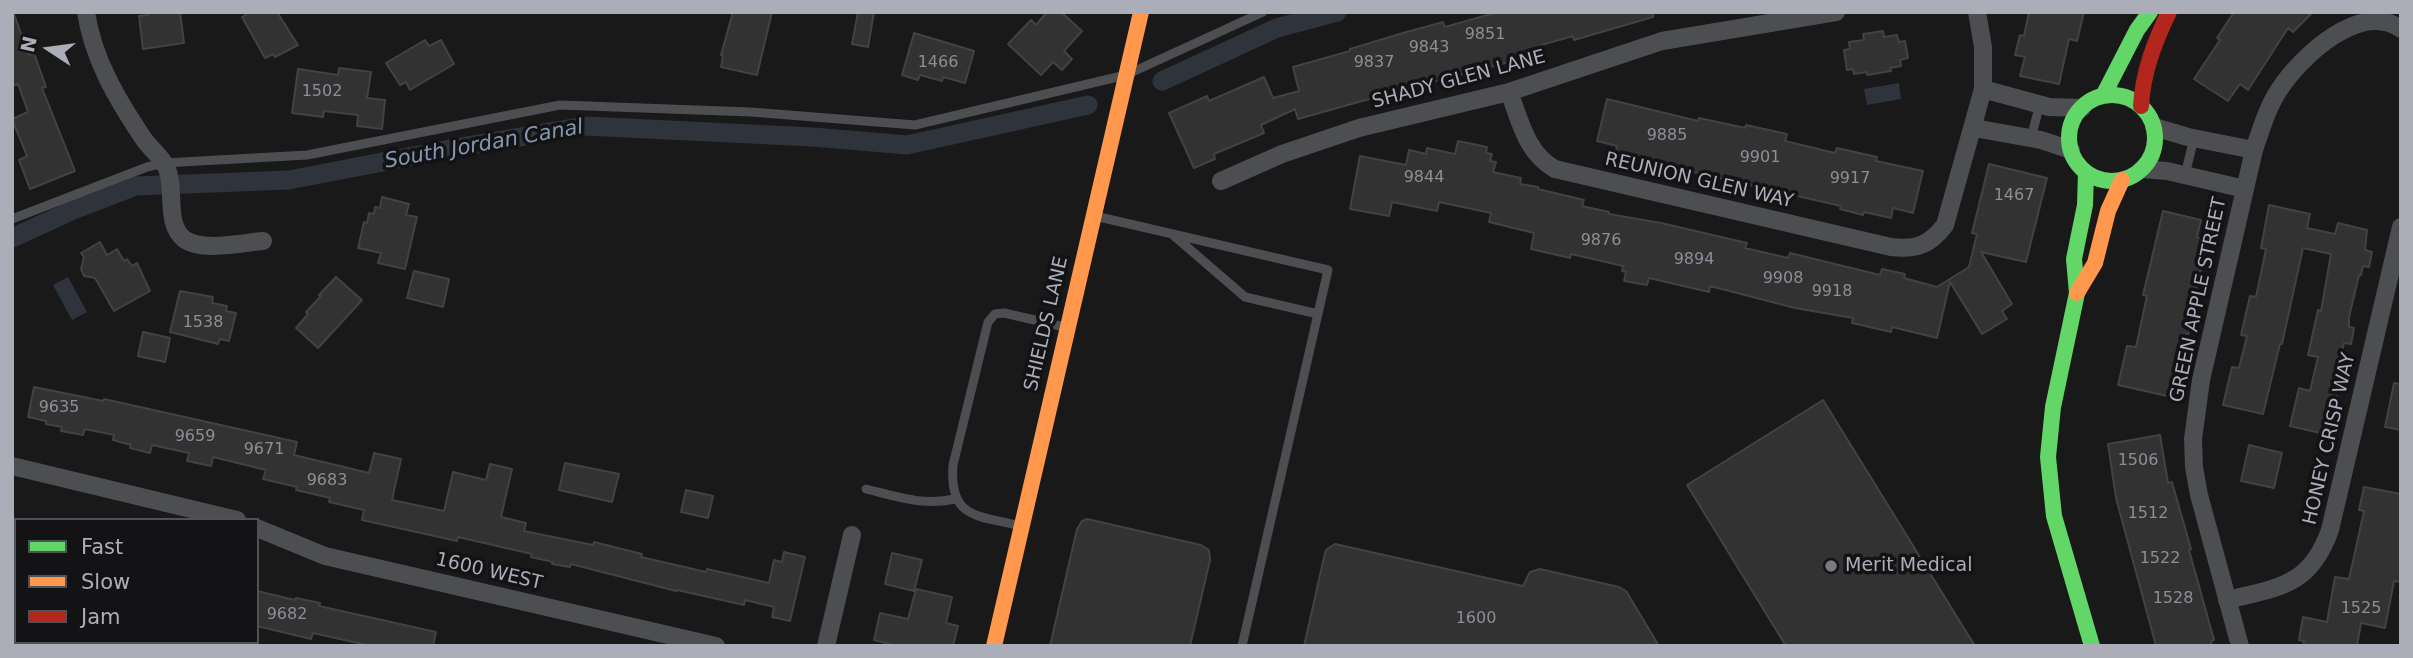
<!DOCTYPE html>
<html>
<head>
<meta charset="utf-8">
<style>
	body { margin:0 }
	#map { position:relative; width:2413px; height:658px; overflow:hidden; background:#191919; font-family:"DejaVu Sans",sans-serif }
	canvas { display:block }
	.frame { position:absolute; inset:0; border:14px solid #abaeb8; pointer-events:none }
	.legend { position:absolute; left:14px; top:518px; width:245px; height:126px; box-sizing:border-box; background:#131315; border:2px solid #505156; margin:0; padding:9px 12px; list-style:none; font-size:21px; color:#abaeb8 }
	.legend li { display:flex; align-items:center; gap:14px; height:35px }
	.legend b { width:35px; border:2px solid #505156 }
	.north { position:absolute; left:14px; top:14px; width:70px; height:70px; -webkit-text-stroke:5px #131315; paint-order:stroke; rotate:283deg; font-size:19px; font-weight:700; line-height:28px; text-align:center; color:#abaeb8 }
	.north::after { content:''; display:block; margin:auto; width:24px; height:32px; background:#abaeb8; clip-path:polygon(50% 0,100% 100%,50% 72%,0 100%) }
</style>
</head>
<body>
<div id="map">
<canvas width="2413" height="658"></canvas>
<div class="frame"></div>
<ul class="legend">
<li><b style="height:9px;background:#63d668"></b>Fast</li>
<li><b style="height:9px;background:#ff974d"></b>Slow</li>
<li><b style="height:9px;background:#b3261e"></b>Jam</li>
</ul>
<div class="north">N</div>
</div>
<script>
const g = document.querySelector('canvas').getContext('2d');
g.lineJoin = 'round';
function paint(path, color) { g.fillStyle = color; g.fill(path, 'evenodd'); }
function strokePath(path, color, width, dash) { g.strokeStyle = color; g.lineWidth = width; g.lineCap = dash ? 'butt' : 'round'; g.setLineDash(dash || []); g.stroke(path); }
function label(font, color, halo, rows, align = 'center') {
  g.font = font + ' "DejaVu Sans",sans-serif'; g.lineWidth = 7; g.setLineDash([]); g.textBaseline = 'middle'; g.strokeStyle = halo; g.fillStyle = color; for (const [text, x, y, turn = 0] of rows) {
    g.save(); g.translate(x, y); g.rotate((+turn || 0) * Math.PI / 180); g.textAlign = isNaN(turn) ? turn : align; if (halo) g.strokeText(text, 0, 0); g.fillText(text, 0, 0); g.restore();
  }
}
paint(new Path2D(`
	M1899 83 1901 99 1867 105 1864 89Z
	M68 277 87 312 72 320 53 285Z`), '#2f343c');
strokePath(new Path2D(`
	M1162 81 1277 28 1337 12
	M12 238 71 211 136 186 289 180 455 148 585 126 813 137 907 145 1088 105`), '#2f343c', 19);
const building = new Path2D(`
	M147 12H180L184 43 143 49 139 16 148 15Z
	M251 12H277L298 45 275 57 273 54 265 58 242 17Z
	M733 12H772L757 75 721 67 723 56 721 55Z
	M858 12H874L868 47 852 44Z
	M1047 12H1061L1082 31 1064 51 1072 59 1062 70 1053 62 1041 75 1008 44 1031 20 1036 25Z
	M1498 12H1653V17L1574 40 1573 36 1538 46 1540 54 1402 90 1404 95 1381 101 1380 96 1298 119 1295 109 1261 125 1264 133 1214 154 1215 159 1194 168 1169 113 1207 96 1209 101 1264 77 1273 98 1299 91 1293 67 1350 51V49L1403 33 1443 22 1445 27Z
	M2029 12H2084L2077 41 2069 39 2059 84 2020 76 2025 57 2015 55 2020 35 2024 36Z
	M2234 12H2313L2293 32 2288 28 2248 90 2240 84 2228 101 2194 79 2220 40 2217 38Z
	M14 14 29 55 34 53 46 87 42 88 75 171 30 189 19 160 27 156 12 119 28 112 18 84 12 86V15Z
	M1883 31 1884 37 1897 35 1899 42 1905 41 1908 58 1900 60 1901 66 1890 68 1891 71 1867 75V72L1854 74 1853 69 1847 70 1844 50 1850 49 1849 42 1864 40 1863 34Z
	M914 33 974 51 965 83 943 77 942 81 920 75 918 80 902 75Z
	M425 40 429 46 441 40 454 64 410 90 406 82 400 85 386 63Z
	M339 68 371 72 367 98 385 100 382 129 357 126 358 115 324 111 323 117 292 113 298 69 338 75Z
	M1607 99 1698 121 1699 118 1745 128 1746 125 1787 134 1785 141 1835 153 1837 148 1877 157 1876 161 1923 171 1913 213 1893 208 1891 218 1864 212 1863 215 1840 209 1841 206 1615 154 1617 146 1597 141Z
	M1458 141 1487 147 1486 153 1492 154 1490 161 1496 162 1493 172 1521 178 1520 184 1538 187V189L1584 200 1582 206 1609 212V214L1661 223 1747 243 1745 248 1788 258 1790 253 1880 275 1882 269 1905 274 1904 278 1937 287 1969 267 1977 234 1972 233 1989 164 2047 178 2026 262 1981 252 2012 304 2002 311 2007 319 1982 334 1950 282 1937 338 1892 327 1891 332 1852 323 1853 318 1795 308 1710 286 1709 292 1649 278 1647 285 1624 281 1626 272 1622 271 1623 266 1571 254 1570 258 1531 249 1534 233 1489 222 1491 213 1439 202 1437 211 1392 202 1389 216 1350 209 1360 156 1406 165 1409 150 1426 154 1427 148 1455 154Z
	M382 197 409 204 406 215 417 217 405 269 378 263 381 253 358 248 364 222 367 223 369 213 374 214 375 207 380 208Z
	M2269 205 2310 214 2307 228 2335 234 2338 223 2367 230 2365 250 2372 252 2369 267 2363 266 2361 275H2359L2349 317V327L2354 328 2351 344 2344 343 2331 395 2337 396 2329 435 2290 426 2299 388 2310 391 2318 357 2308 355 2318 310 2321 311 2331 254 2303 248 2282 344H2280L2263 414 2223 405 2232 367 2239 368 2247 336 2241 335 2250 296 2256 297 2266 249 2261 248Z
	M2163 211 2201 220 2197 237 2208 240 2189 318 2192 319 2188 335 2186 334 2177 374 2182 375 2176 398 2118 385 2127 346 2136 347 2147 296 2143 295Z
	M100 242 107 255 117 249 124 261 127 259 132 266 137 263 150 291 114 311 95 278 84 276 81 269 84 257 81 253Z
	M414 271 449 279 443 307 407 298Z
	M336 277 362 300 318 348 296 328 308 314 306 312 321 296 319 295Z
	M180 291 213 297 212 303 227 306 226 311 236 313 229 341 220 339 218 344 170 332Z
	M143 332 170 338 165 362 138 356Z
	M2394 383 2401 384V430L2385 427Z
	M34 387 103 401 104 399 297 442 294 455 369 473 374 453 401 459 392 500 444 511 453 472 486 480 490 464 512 469 501 517 526 523 524 531 593 545 594 542 642 554 641 557 706 572 707 569 769 583 774 560 782 562 784 552 805 557 790 621 772 617 774 607 745 600 744 605 677 590 676 591 571 564 570 567 552 564 553 562 531 557 532 554 458 537 457 541 362 520 364 510 329 502 330 498 296 490 297 487 263 479 266 470 213 457 211 466 187 461 189 453 152 445 150 453 130 448 131 445 113 440 114 435 85 429 83 435 61 431 62 427 46 424V421L28 417Z
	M1823 400 1975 646H1786L1687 485Z
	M2160 435 2168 483 2172 482 2191 549 2189 550 2214 640 2211 641 2212 646H2156L2116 498 2108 444Z
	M2249 445 2282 453 2274 488 2241 481Z
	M565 463 619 474 612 502 559 490Z
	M2364 487 2401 494V582L2394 581 2385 628 2361 623 2357 646H2303L2304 641 2299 640 2303 617 2327 622 2335 577 2349 579 2364 511 2359 510Z
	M686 490 713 496 708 518 681 512Z
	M1087 519 1201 545 1209 550 1210 560 1190 646H1050L1077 529 1082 521Z
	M1335 544 1523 586 1530 572 1540 569 1619 587 1626 591 1659 646H1304L1325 553 1327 549Z
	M892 553 922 560 914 591 885 584Z
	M916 589 952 597 946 623 958 626 953 646H897L874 640 880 613 908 619Z
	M257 591 295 600 296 598 320 603 319 606 436 632 433 646H371L313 633 311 639 257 626Z`);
paint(building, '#323233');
strokePath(building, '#424245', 2);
strokePath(new Path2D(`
	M2031 138 2040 104
	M2185 175 2194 138
	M1095 216 1328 270 1242 646
	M12 219 147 167 164 163 307 155 560 105 751 112 915 125 1126 75 1263 12
	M1172 234 1245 297 1318 314
	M866 489C899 497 922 506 955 499
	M1020 526C977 515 949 519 953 465L988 322 995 314 1004 313 1065 327`), '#4d4e51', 9);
strokePath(new Path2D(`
	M86 12C93 59 117 99 143 138 149 147 158 154 164 163 178 185 163 222 184 239 201 252 242 243 263 241
	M1983 89 2049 107 2082 108
	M1509 92C1520 120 1526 153 1555 169L1891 247C1916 250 1930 245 1945 225L1983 89V47L1977 12
	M2154 127 2188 137 2254 150
	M1974 128 2041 140 2071 150
	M2142 169 2167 171 2245 189
	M1221 181 1282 154 1359 128 1509 92 1662 41 1836 12
	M12 466 237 520
	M257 528 325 556 716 646
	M2227 600C2280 587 2310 586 2330 530L2401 227
	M826 646 852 535
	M2240 646 2199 495 2194 467 2193 439 2201 380 2254 150C2261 130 2267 108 2279 90 2300 57 2361 0 2401 29`), '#4d4e51', 18);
strokePath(new Path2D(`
	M2069 138a43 43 0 1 1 86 0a43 43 0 1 1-86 0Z
	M2103 96 2137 30 2150 12
	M2086 172 2085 205 2074 259 2077 293 2053 407 2048 457 2054 516 2092 646`), '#63d668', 16);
strokePath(new Path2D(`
	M2077 293 2095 263 2108 211 2122 180
	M994 646 1141 12`), '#ff974d', 16);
strokePath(new Path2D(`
	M2141 106C2143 72 2154 43 2169 12`), '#b3261e', 16);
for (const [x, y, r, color] of [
	[1831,566,7,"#787a80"]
]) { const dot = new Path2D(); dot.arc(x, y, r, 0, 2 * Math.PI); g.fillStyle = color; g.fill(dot); strokePath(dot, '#131315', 2.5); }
label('16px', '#8d8f97', null, [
	["9851",1485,35],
	["9843",1429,48],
	["1466",938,63],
	["9837",1374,63],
	["1502",322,92],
	["9885",1667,136],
	["9901",1760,158],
	["9844",1424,178],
	["9917",1850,179],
	["1467",2014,196],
	["9876",1601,241],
	["9894",1694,260],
	["9908",1783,279],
	["9918",1832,292],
	["1538",203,323],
	["9635",59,408],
	["9659",195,437],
	["9671",264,450],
	["1506",2138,461],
	["9683",327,481],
	["1512",2148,514],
	["1522",2160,559],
	["1528",2173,599],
	["1525",2361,609],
	["9682",287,615],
	["1600",1476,619]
]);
label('19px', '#abaeb8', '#131315', [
	["SHADY GLEN LANE",1459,80,-15],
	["REUNION GLEN WAY",1699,181,13],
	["GREEN APPLE STREET",2199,300,-78],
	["SHIELDS LANE",1047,324,-77],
	["HONEY CRISP WAY",2330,439,-77],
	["1600 WEST",489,572,13]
]);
label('19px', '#abaeb8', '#131315', [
	["Merit Medical",1845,566]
], 'left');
label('italic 21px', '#8698b0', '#131315', [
	["South Jordan Canal",484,145,-10]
]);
</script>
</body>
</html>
